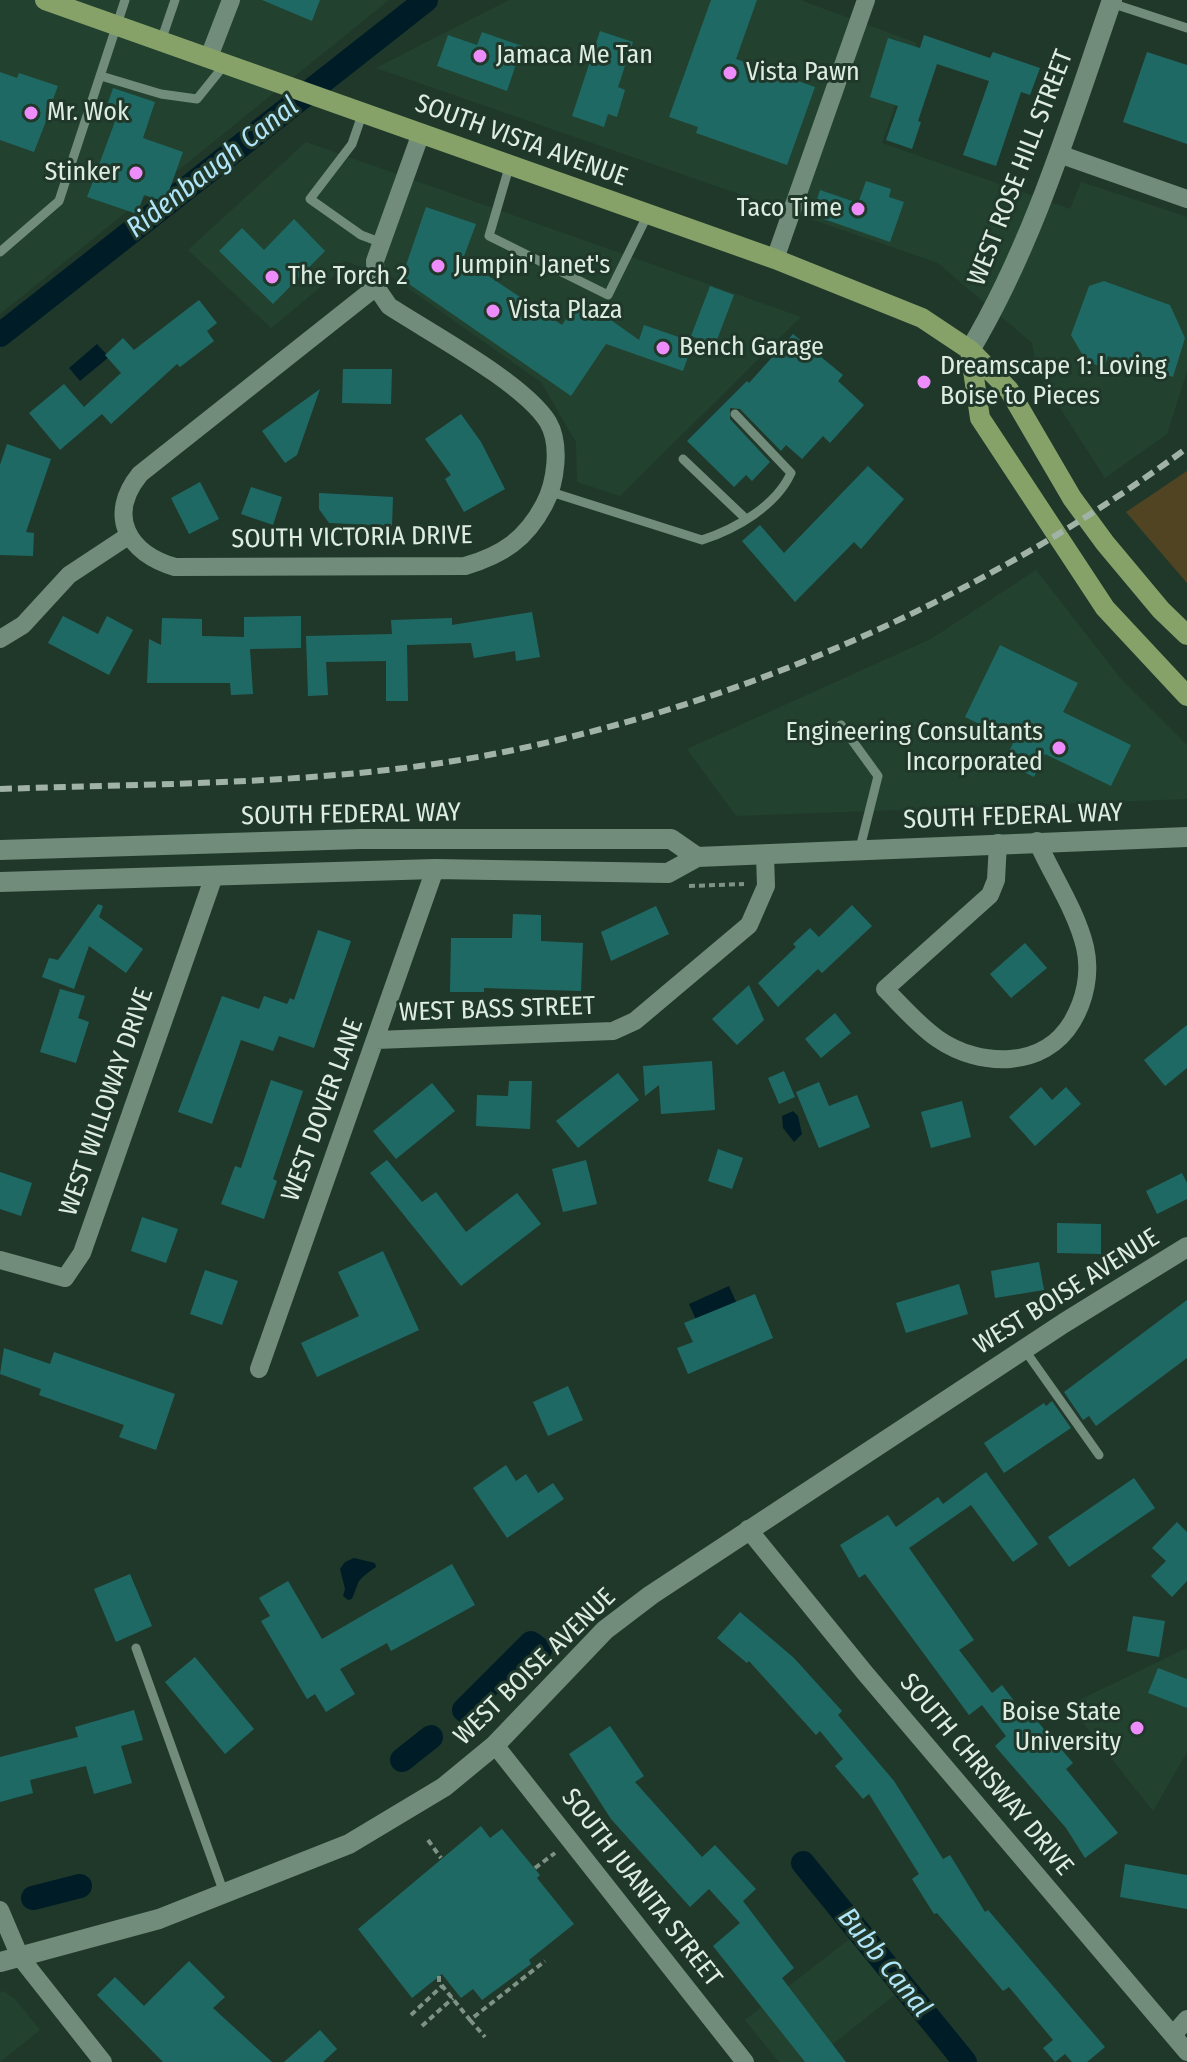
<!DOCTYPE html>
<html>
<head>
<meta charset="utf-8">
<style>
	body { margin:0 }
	canvas { display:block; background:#20382a }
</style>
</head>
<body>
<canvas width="1187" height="2062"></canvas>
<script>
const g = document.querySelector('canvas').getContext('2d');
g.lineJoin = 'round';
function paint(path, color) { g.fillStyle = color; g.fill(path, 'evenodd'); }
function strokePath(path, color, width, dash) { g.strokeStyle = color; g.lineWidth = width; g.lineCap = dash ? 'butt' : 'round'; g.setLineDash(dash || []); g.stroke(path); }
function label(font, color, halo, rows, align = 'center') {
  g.font = font + ' "Fira Sans Condensed",sans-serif'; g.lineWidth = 6; g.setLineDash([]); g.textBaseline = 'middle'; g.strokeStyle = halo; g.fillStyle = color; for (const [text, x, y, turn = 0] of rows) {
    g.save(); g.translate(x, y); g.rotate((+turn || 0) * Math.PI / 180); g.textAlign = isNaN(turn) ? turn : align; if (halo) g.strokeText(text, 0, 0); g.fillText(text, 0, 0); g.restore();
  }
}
paint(new Path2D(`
	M0 0H389L0 314Z
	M509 0H800L917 43 882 143 1070 209 1081 182 1187 217V371L1167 434 1105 478 1037 372 1032 343 938 263 376 68Z
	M306 142 801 317 620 496 577 482 576 442 541 382 392 277 344 261 333 277 271 328 188 250Z
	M1036 570 1121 679 1187 745V799L736 816 687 749 931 639Z
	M1187 1648V1752L1153 1811 1069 1705Z
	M856 1934 901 1990 810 2062H779L745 2020Z
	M3 1991 15 1999 40 2030 0 2062V1992Z`), '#22412f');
paint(new Path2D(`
	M1187 471V583L1126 512Z`), '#504423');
paint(new Path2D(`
	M97 344 109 357 80 381 69 368Z
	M793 1111 798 1116 802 1134 794 1142 783 1128 782 1116Z
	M729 1286 737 1304 697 1322 689 1304Z
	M354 1558 375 1563 376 1567C355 1582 361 1578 352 1599L348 1600 343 1596 345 1589 340 1569 345 1562Z`), '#001d27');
strokePath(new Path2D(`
	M0 335 426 0
	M464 1710 531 1643 540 1650
	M402 1760 431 1737
	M803 1863 965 2062
	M33 1898 80 1886`), '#001d27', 24);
paint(new Path2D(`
	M262 0H320L312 21Z
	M711 0H757L736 59 815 87 787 165 696 133 698 127 669 117Z
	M600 31 633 42 618 87 625 90 617 117 608 114 604 127 572 116Z
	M482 32 522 46 507 91 437 66 448 35 477 45Z
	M924 35 990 58 993 52 1040 68 1030 95 1021 92 996 166 963 155 989 81 937 64 918 121 921 122 912 149 886 140 898 106 870 97 888 38 920 48Z
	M1147 52 1187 65V144L1123 122Z
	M0 72 17 78 19 73 58 86 52 102 60 105 53 123 46 121 34 152 0 140Z
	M113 88 155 102 143 138 183 152 165 202 144 195 137 214 87 197 117 116 105 112Z
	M866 181 891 189 889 197 904 202 890 242 812 215 820 190 858 203Z
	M426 207 476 224 463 259 562 325 580 298 639 340 644 325 693 342 683 371 606 344 571 396 406 282 405 268Z
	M294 219 325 251 273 304 219 251 242 228 264 250Z
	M1104 281 1170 305 1185 338 1173 377 1108 356 1104 368 1086 361 1071 335 1089 286Z
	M710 286 734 295 715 345 691 336Z
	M199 300 217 323 207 331 214 341 180 367 177 364 111 424 102 414 60 450 29 413 64 384 84 407 121 373 105 355 123 338 134 350Z
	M793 334 843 375 838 381 864 405 830 443 823 436 802 459 786 445 781 451 740 409 730 408V419L770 462 752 481 746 475 734 487 687 441 747 381 749 383Z
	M343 369H392L391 404 342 403Z
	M320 389 297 455 285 463 262 431Z
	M461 414 481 442 505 489 464 512 445 479 451 475 425 439Z
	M7 444 51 459 26 532 34 533 33 556 0 555V465Z
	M868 466 904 499 861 549 854 542 795 602 742 541 760 525 784 553Z
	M200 482 219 519 189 534 171 498Z
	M251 487 282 497 273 525 241 514Z
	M319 493 393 497 392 526 329 523 319 509Z
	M532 612 540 657 516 661 515 651 474 658 471 643 407 645 408 701H386V661L326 662 328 695 308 696 306 636 392 634 391 620 452 618V625Z
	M63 616 98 634 107 616 133 630 109 675 48 643Z
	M301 616V648L250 649 253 694 231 695 230 683H147L149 639 161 645 162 618 202 619V636L244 637V617Z
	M1000 645 1078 683 1063 712 1131 745 1111 786 1045 754 1034 777 1004 762 1014 741 965 717Z
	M98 904 103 906 99 917 143 949 126 973 89 946 74 989 42 977 49 958 58 960Z
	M852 905 872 926 822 973 818 969 778 1007 758 983 796 947 793 944 810 928 819 937Z
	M656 906 669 934 611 961 601 932Z
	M513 914 541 915V941L583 943 581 991 484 988V992H450L451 938H512Z
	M318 930 351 941 314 1048 279 1036 273 1051 241 1040 212 1124 178 1112 222 996 259 1009 264 996 287 1004 290 998 294 1000Z
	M1025 943 1047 968 1011 998 990 974Z
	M749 985 764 1020 737 1045 712 1019Z
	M60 989 85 996 78 1018 89 1022 76 1063 40 1052Z
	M835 1013 851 1033 821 1058 805 1039Z
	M1187 1025V1068L1165 1086 1144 1060Z
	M712 1061 715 1110 661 1114 659 1085 645 1096 643 1066Z
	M784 1071 795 1097 779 1104 768 1078Z
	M618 1073 639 1100 578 1148 556 1121Z
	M271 1080 303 1091 273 1179 277 1181 264 1219 221 1204 235 1166 241 1168Z
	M509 1081H532L530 1129 476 1126 477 1095 508 1096Z
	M819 1082 829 1106 857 1095 870 1127 819 1148 796 1092Z
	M432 1083 455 1111 396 1159 373 1131Z
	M1041 1087 1052 1100 1066 1087 1081 1104 1035 1146 1009 1117Z
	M962 1101 971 1137 931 1148 921 1112Z
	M718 1149 743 1158 732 1189 708 1181Z
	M387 1160 422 1202 436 1192 466 1232 517 1193 541 1224 461 1286 370 1173Z
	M586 1160 597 1204 563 1212 552 1169Z
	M0 1172 32 1183 21 1216 0 1209Z
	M1182 1173 1187 1183V1199L1157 1214 1146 1191Z
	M142 1217 178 1229 166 1263 131 1251Z
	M1057 1223 1101 1224V1254L1057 1253Z
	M383 1251 419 1330 317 1377 301 1343 359 1316 338 1272Z
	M1039 1262 1044 1290 995 1298 991 1271Z
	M205 1270 238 1281 222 1325 190 1314Z
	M959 1284 968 1314 906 1333 896 1303Z
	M755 1294 773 1338 688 1374 677 1348 693 1342 684 1323Z
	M1187 1300V1358L1096 1426 1089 1416 1083 1420 1064 1392Z
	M4 1348 50 1364 54 1352 175 1394 156 1450 119 1437 124 1425 39 1395 41 1389 0 1374Z
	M568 1386 583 1420 548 1436 533 1402Z
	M1052 1401 1071 1428 1004 1473 984 1443 1044 1403 1046 1406Z
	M506 1465 516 1481 526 1474 538 1493 553 1483 564 1499 507 1538 473 1488Z
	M986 1472 1038 1544 1013 1562 971 1505 909 1548 974 1640 959 1650 992 1693 1002 1685 1027 1718 1032 1715 1073 1763 1066 1769 1118 1833 1085 1858 1066 1828 995 1746 1006 1736 982 1705 969 1715 865 1574 859 1578 840 1545 888 1515 896 1527 938 1497 943 1504Z
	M1134 1478 1155 1508 1069 1567 1048 1537Z
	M1177 1522 1187 1532V1581L1172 1597 1151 1576 1166 1561 1152 1548Z
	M452 1564 475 1605 391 1651 387 1643 340 1669 355 1694 326 1712 315 1694 307 1699 261 1621 270 1616 259 1598 288 1581 322 1639Z
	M130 1574 152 1626 116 1642 94 1589Z
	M740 1612 794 1658 842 1711 838 1715 894 1781 943 1859 950 1855 985 1912 988 1910 1105 2047 1087 2062H1072L1065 2054 1055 2062 1043 2048 1053 2040 1009 1987 1003 1991 937 1913 934 1914 912 1879 919 1874 869 1794 863 1799 835 1766 843 1759 820 1731 816 1735 749 1661 747 1663 717 1638Z
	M1133 1616 1165 1621 1159 1657 1127 1651Z
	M195 1657 254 1729 225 1754 165 1682Z
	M1158 1668 1187 1679V1708L1148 1693Z
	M134 1710 143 1740 121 1746 132 1783 94 1794 86 1766 30 1780 33 1793 0 1802V1757L78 1737 75 1727Z
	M610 1726 644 1776 635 1782 702 1857 715 1845 756 1889 743 1901 794 1968 782 1978 846 2062H805L713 1946 740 1923 709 1889 690 1907 611 1819 569 1754Z
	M481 1826 490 1838 502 1829 540 1875 537 1878 574 1924 529 1960 531 1964 482 2000 473 1989 461 1998 442 1974 412 1998 358 1929Z
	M1125 1864 1187 1875V1909L1120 1897Z
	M189 1961 225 1997 213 2008 272 2062H163L97 1995 115 1977 144 2006Z
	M320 2030 337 2049 323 2062H284Z`), '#1f6965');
strokePath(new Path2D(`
	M689 886 744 884
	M428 1840 441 1858
	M535 1868 555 1853
	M439 1976V1982L470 2020 545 1961
	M411 2015 442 1986
	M470 2020 485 2037
	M422 2026 453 1998`), '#7f9286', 4, [6, 4]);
strokePath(new Path2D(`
	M1111 3 1187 28
	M161 41 175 0
	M101 76 161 94 197 99 226 63
	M363 112 352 144 310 199 361 235 382 243
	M510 164 489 236 608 295 648 214
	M0 252 59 201 125 0
	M683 459 746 519
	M551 492 702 540C736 529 776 506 791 473L735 414
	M841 725 878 776 860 848
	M1024 1349 1099 1455
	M136 1648 224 1893`), '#718c7b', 9);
strokePath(new Path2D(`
	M209 57 231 0
	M1059 154 1187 199
	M775 259 866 0
	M376 287 140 474C106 516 128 553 175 567L465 566C503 555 526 539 544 505 556 483 561 444 548 422 524 383 430 333 389 306L376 287 375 261 421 133
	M0 639 23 625 69 575 128 536
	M998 843 996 880 990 895 885 989C902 1006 918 1025 938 1039 980 1068 1044 1069 1072 1022 1085 1000 1091 973 1085 947 1076 910 1052 875 1037 841
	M376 1040 613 1031 635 1021 749 925 766 886 765 855
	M0 1260 65 1278 82 1253 214 876
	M259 1369 435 869
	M748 1529 865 1673 1187 2052
	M495 1745 745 2062
	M0 1910 20 1957 103 2062
	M1173 2035 1187 2019`), '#718c7b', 18);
strokePath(new Path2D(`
	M970 350C1034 243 1071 118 1112 0
	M0 1962 159 1919 349 1844 444 1787 495 1745 605 1630 651 1595 1064 1323 1187 1247`), '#718c7b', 20);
strokePath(new Path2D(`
	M0 850 360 839H671L697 857
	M0 882 435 869 668 873 697 857 1187 837`), '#718c7b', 20);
strokePath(new Path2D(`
	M45 0 775 259 922 318 970 350 1009 390 1072 498 1105 543 1161 610 1187 635
	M970 350 980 418 1105 608 1187 696`), '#87a269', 20);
strokePath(new Path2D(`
	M0 789C167 783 340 785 504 752 751 701 984 597 1187 448`), '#a1b3a7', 6, [12, 6]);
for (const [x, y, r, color] of [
	[480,56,8,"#ed8cfa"],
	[730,73,8,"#ed8cfa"],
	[31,113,8,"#ed8cfa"],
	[136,173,8,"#ed8cfa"],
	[858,209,8,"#ed8cfa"],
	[438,266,8,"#ed8cfa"],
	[272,277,8,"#ed8cfa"],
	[493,311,8,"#ed8cfa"],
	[663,348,8,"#ed8cfa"],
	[924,382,8,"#ed8cfa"],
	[1059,748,8,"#ed8cfa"],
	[1137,1728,8,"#ed8cfa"]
]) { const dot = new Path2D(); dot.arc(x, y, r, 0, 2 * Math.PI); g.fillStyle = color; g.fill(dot); strokePath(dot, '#20382a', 3); }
label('26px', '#deece2', '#20382a', [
	["Jamaca Me Tan",496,56],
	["Vista Pawn",746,73],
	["Mr. Wok",47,113],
	["Stinker",120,173,"right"],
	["Taco Time",842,209,"right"],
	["Jumpin' Janet's",454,266],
	["The Torch 2",288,277],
	["Vista Plaza",509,311],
	["Bench Garage",679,348],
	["Dreamscape 1: Loving",940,367],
	["Boise to Pieces",940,397],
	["Engineering Consultants",1043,733,"right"],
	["Incorporated",1043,763,"right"],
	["Boise State",1121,1713,"right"],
	["University",1121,1743,"right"]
], 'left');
label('26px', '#deece2', '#20382a', [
	["SOUTH VISTA AVENUE",521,141,20],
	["WEST ROSE HILL STREET",1021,168,-69],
	["SOUTH VICTORIA DRIVE",352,538,-1],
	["SOUTH FEDERAL WAY",351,815,-1],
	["SOUTH FEDERAL WAY",1013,817,-2],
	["WEST BASS STREET",497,1010,-2],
	["WEST WILLOWAY DRIVE",107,1102,-71],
	["WEST DOVER LANE",323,1110,-70],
	["WEST BOISE AVENUE",1067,1292,-32],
	["WEST BOISE AVENUE",535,1667,-44],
	["SOUTH CHRISWAY DRIVE",986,1775,50],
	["SOUTH JUANITA STREET",641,1888,52]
]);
label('italic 28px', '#b0e5f9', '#20382a', [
	["Ridenbaugh Canal",213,168,-38],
	["Bubb Canal",884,1963,51]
]);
</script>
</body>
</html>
